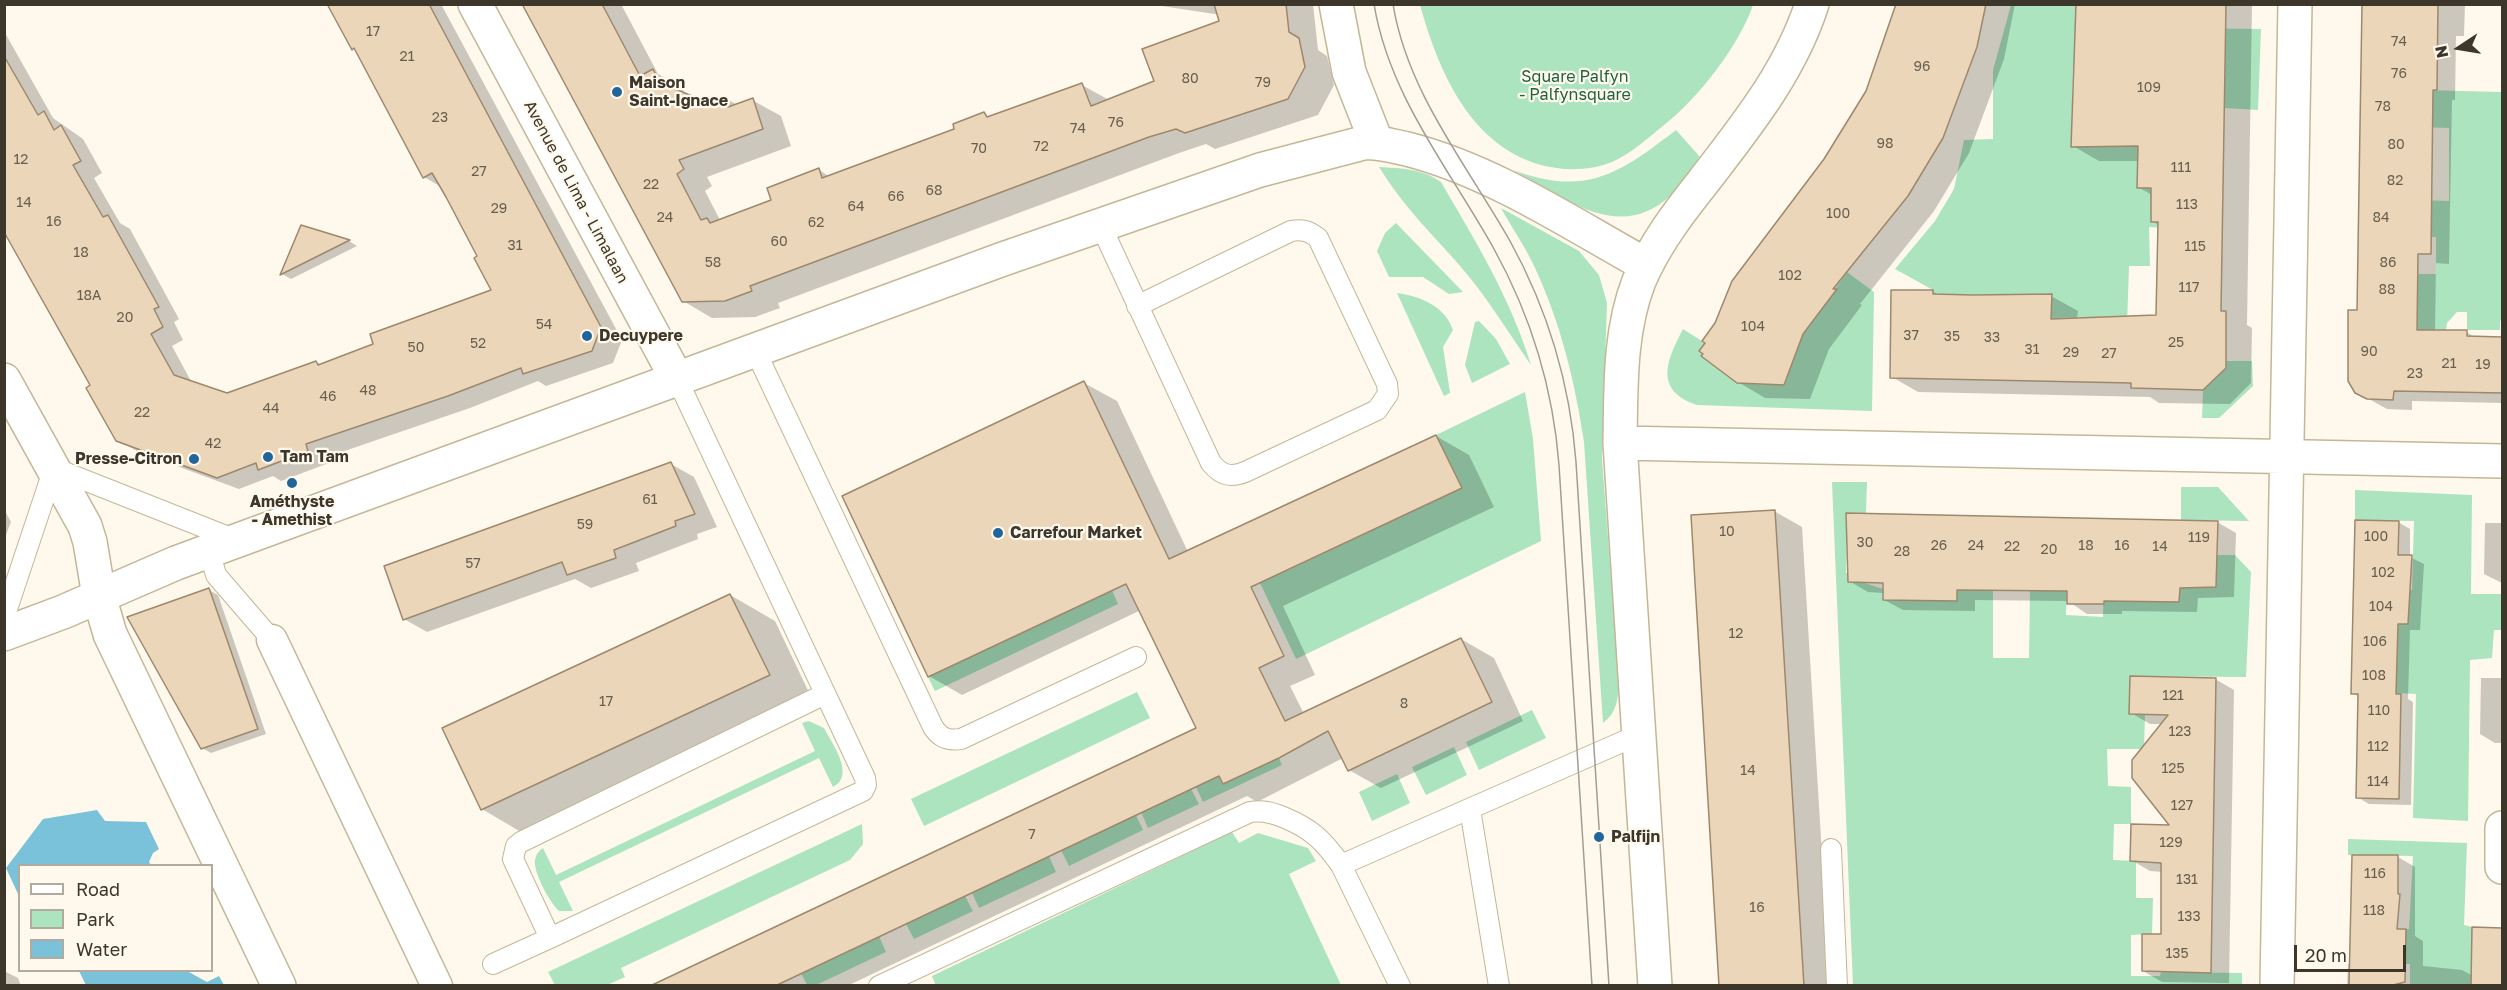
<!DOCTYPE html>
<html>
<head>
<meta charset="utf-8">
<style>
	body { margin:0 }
	#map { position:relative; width:2507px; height:990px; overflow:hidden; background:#fef9ec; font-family:"Golos Text",sans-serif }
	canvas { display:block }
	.frame { position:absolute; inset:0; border:6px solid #3c372a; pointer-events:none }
	.legend { position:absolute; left:18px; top:864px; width:195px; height:108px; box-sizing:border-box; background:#fef9ec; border:2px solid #b0ab9e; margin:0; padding:8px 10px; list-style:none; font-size:18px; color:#3c372a }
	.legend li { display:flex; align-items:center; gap:12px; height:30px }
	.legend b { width:30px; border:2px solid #b0ab9e }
	.north { position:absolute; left:2429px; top:18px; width:60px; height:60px; -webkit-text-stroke:4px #fef9ec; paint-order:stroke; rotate:258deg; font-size:16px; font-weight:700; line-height:24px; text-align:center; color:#3c372a }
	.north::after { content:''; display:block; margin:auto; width:21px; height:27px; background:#3c372a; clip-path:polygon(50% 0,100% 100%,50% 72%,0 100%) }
	.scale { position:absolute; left:2294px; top:945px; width:112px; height:27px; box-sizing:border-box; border:3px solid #3c372a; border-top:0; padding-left:8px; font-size:18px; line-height:21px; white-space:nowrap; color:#3c372a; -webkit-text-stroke:4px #fef9ec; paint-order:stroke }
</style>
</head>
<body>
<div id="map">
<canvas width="2507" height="990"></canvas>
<div class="frame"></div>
<ul class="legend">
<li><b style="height:8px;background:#fff"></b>Road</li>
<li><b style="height:16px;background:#abe4be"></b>Park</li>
<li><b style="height:16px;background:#79c2da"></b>Water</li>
</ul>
<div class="north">N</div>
<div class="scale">20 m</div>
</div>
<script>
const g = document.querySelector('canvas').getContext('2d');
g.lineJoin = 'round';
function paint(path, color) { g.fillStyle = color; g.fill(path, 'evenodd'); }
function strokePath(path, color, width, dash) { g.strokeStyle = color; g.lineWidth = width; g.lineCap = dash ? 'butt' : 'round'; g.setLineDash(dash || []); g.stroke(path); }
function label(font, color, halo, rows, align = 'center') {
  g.font = font + ' "Golos Text",sans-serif'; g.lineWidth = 4.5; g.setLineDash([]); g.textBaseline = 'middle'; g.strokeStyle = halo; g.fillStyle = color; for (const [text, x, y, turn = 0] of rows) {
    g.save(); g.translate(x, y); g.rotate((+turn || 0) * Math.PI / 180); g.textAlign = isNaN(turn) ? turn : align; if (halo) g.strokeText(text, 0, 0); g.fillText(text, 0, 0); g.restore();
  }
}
paint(new Path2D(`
	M1420 5V4L1753 5C1740 44 1698 99 1664 125 1649 137 1631 154 1612 162 1589 171 1564 171 1541 165 1469 145 1438 69 1420 5Z
	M2011 5H2076V27L2261 29 2258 110 2225 108V69L2073 67 2071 147 2138 146 2137 188H2151V222H2168V228L2149 227 2150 266H2129L2127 325 2093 317 2051 318V294H2012V296L1933 294V290L1895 269 1935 221 1954 189 1964 140 1993 139V70Z
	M2421 90 2502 92V319L2500 321V330H2467V312H2457L2447 323 2446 330 2399 334 2418 274H2436V237H2431L2421 200 2449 201V128L2420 127Z
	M1676 130 1700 157C1691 169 1683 184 1672 194 1620 245 1563 197 1513 170 1586 197 1619 174 1676 130Z
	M1379 167C1400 168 1423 169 1441 182 1476 242 1511 299 1531 365 1508 332 1487 297 1461 267 1432 234 1402 205 1379 167Z
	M1501 208 1579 251 1599 275 1607 303 1602 458 1619 687C1617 703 1616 713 1603 723L1584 442C1575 382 1561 324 1535 268 1526 248 1512 228 1501 208Z
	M1396 223 1463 292 1449 294 1423 277H1389L1377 251 1385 233Z
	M1847 272 1874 292 1872 411 1697 405C1653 390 1667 360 1683 329L1705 343 1699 351 1703 354 1702 356 1730 378H1748L1749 384 1784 385 1803 334Z
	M1397 293C1420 296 1445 306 1453 330L1443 347 1450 393 1444 396Z
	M1479 321 1496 339 1510 364 1472 383 1465 365 1475 322Z
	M2226 361H2252L2253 386 2219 418H2202L2203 390 2225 368Z
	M1525 392 1533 439 1541 541 1296 659 1235 530 1287 571 1462 488 1436 435Z
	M1832 482H1867L1866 513H1847L1846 573H1848V582H1862L1883 589V600L1956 601 1957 576 1993 590V658H2029L2030 590 2067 584 2066 615 2103 617 2104 575 2180 588 2216 587V555H2235L2251 572 2246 677 2130 676 2145 714 2144 749H2107L2108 786 2131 787V824H2114L2113 860 2136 861V898H2153L2152 934 2131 935V976H2160L2161 972 2242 973V985H1853Z
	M2181 487H2218L2249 521 2181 520Z
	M2355 490 2472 495 2471 594H2502V630H2494L2492 658 2470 660 2468 821 2413 818 2416 694 2396 693 2397 624H2408L2409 590H2412L2414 521 2355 520Z
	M1112 590 1118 604 935 691 928 677Z
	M1137 692 1150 718 924 826 911 799Z
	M1532 710 1546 738 1479 770 1466 742Z
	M809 721 824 728C832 744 856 775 833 787L819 758 559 882 573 911H559C550 903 533 872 535 860 536 854 539 851 543 848L556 875 815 751 802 723Z
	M1454 747 1467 775 1426 795 1412 767Z
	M1279 758 1282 765 1203 802 1196 787 1219 776 1224 784Z
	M1397 774 1410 803 1372 821 1359 792Z
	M1191 789 1199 804 1148 828 1141 812Z
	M1136 815 1143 830 1069 866 1061 850Z
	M862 824 863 844 850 860 621 968 625 977 607 985H555L548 972Z
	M1232 832 1239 843 1258 833 1308 848 1316 861 1289 874 1341 985 936 986 932 976Z
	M2348 839 2467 843 2464 925 2472 927 2474 985H2410V964H2398L2406 929H2409L2413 856 2348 855Z
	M1049 856 1056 872 979 908 972 893Z
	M965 896 973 911 914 939 906 924Z
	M879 936 886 952 816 985H807L801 973Z`), '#abe4be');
paint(new Path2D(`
	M97 810 105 821 146 822 159 849 153 853 149 862 151 865 20 866 19 896 6 868 43 819Z
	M79 971H187L207 982 219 976 224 985H86Z`), '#79c2da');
paint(new Path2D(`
	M331 4H441L622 340 613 363 546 386 538 381 470 408 327 457 329 463 281 481 273 476 239 489 139 452 117 440 92 386 4 229V31L53 118 83 139 102 173 94 178 120 223 130 229 179 319 174 322 183 340 172 346 192 383 227 395 316 362 322 365 375 345 493 291 479 256 443 188 424 177Z
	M523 4H621L658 74 682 87 685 94 707 103 724 97 737 105 752 100 781 116 791 146 707 177 712 186 705 191 720 220 773 200 819 170 830 177 956 130 984 114 990 118 1082 85 1109 100 1156 82 1234 17 1149 4H1313L1318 50 1327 56 1334 85 1318 115 1215 149 1206 144 1179 153 778 303 780 308 755 317 712 318 683 301Z
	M1897 4H2015L2004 59 1969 153 1934 211 1860 304 1862 305 1829 349 1810 399 1765 398 1738 382 1825 160 1867 92Z
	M2077 4H2252L2247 325 2252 328 2251 383 2230 404 2159 403 2150 397 1918 392 1892 377 1932 291 1940 296H2051L2078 311 2077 319 2158 316 2159 225 2152 221V195L2138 187 2139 161H2099L2073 146Z
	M2364 4H2465L2464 36H2456L2455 100H2452L2449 264 2436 263 2435 332H2466L2477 338H2502V403L2412 401V410L2387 409 2356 392Z
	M302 227 349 241 357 246 291 279 282 274Z
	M1084 383 1117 401 1188 552 1436 436 1469 455 1494 507 1283 606 1315 675 1290 686 1304 714 1461 639 1494 658 1523 721 1381 788 1349 770 1343 758 1257 802 1247 796 847 986H655L1198 728 1141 610 962 695 929 676Z
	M671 464 694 477 717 527 697 534 698 539 636 563 639 571 591 588 575 579 427 632 404 619Z
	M4 509 11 522 4 540Z
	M1774 511 1802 527 1830 986H1720Z
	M2217 522 2236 533 2234 597 2198 598 2197 612 2122 611V614H2087L2068 601 1975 600V611L1903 610 1884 600V593L1868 592 1849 581Z
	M2398 522 2410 529V557L2424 564 2420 630H2410L2408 699 2413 702 2411 805 2369 804 2357 797 2359 697 2353 693Z
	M2485 523H2502V583L2484 574Z
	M209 590 218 595 266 734 211 753 202 748Z
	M730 595 775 621 813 701 526 835 482 809Z
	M2481 678H2502V743H2495L2480 734Z
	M2215 679 2234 690 2229 983 2162 982 2143 971 2162 936 2163 872 2150 871 2131 860 2172 826 2163 724H2150L2131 713Z
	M2353 857H2398L2415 867V936L2423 941V966L2462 970 2473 976 2474 929H2502V986H2347L2348 964H2351Z
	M4 971 18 978 21 986H4Z`), '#0003');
const building = new Path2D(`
	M327 4H429L601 327 592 351 523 374 521 368 448 396 306 444 308 451 258 470 256 463 217 478 116 441 86 388 90 385 4 232V56L38 115 44 111 54 130 61 125 81 161 73 165 103 217 108 215 159 307 154 309 163 327 151 334 174 375 227 393 316 361 318 365 373 344 370 334 491 290 474 258 477 256 446 197 432 173 423 178 354 48 352 50Z
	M522 4H602L640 76 653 69 660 83 707 102 724 96 728 107 753 98 763 129 679 160 684 169 677 174 701 220 707 218 710 223 771 200 767 188 819 168 822 178 954 129 953 124 984 112 987 117 1082 83 1091 106 1154 81 1142 49 1219 21 1214 4H1286L1289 32 1299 38 1305 67 1288 99 1185 133 1176 129 1149 137 750 286 752 291 725 301 682 302Z
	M1896 4H1986L1977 47 1943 138 1908 196 1833 289H1837L1803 334 1784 385 1737 383 1701 356 1703 354 1699 351 1705 343 1702 341 1715 323 1732 281 1824 159 1866 91Z
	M2076 4H2226L2221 311H2226V368L2203 390 2131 388V383L1890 378 1891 290H1933V294L1973 295 2052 294 2051 319 2156 315 2158 222H2151V188H2137L2138 146 2071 147Z
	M2362 4H2438L2437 90H2433L2431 254H2418L2417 330H2467V336L2502 337V393L2394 391 2393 400 2367 399 2355 393 2348 381V310H2357Z
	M301 225 350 240 280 275Z
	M1084 381 1169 559 1436 435 1462 488 1251 587 1284 656 1259 668 1285 721 1461 638 1492 702 1348 771 1328 731 1279 758 1223 784 1219 776 775 986H650L1196 728 1126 584 928 677 842 496Z
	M671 462 695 514 675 521 676 526 614 550 616 558 567 575 562 562 403 620 384 566Z
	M1775 510 1804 986H1719L1691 515Z
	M1846 513 2218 521 2216 587 2180 588 2179 602 2104 601V604H2067V591L1957 590V601L1883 600V583L1848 582Z
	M2355 520 2399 521 2398 555H2412L2408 624H2398L2396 694H2401L2399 799 2356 798 2358 694H2351Z
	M209 588 258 729 201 749 127 617Z
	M730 594 770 675 481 810 442 728Z
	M2130 676 2216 678 2211 973 2142 971V934H2161V863L2130 861 2131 824 2169 825 2132 778V760L2168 715 2129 714Z
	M2352 855H2398V894H2400L2397 929H2406L2405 982 2389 986H2349Z
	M2472 927 2502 928V986L2471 985Z`);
paint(building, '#ecd6b9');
strokePath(building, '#9d886d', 1.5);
const service = new Path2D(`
	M1101 226 1211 463C1221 475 1230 478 1245 472L1377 410 1388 394 1387 384 1318 238C1309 231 1303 229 1291 231L1137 306
	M755 350 933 727C940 738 948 741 961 739L1136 657
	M677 379 865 778 866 785 863 791 550 938 513 859 516 846 521 842 825 694
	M209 550 216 575 272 640
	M4 618 54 468 236 540
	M1470 809 1499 986
	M1831 849 1837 986
	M1341 865 1400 986
	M493 964 550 938
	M879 986 1250 812C1262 810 1271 812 1283 817 1312 829 1323 840 1341 865L1638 735`);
const pedestrian = new Path2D(`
	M272 640 437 986`);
const minor = new Path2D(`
	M475 4 677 379
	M1336 4 1349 72 1376 141
	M4 380 85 526 90 542 99 596 110 634 279 986
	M1620 443 2502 461
	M4 634 63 612 176 563 1003 259 1260 170 1363 143C1378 141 1392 146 1407 149 1493 171 1570 223 1646 265
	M2502 828V867
	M1655 986 1620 443C1621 389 1619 332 1639 281 1654 245 1679 212 1703 182 1746 126 1790 72 1812 4
	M2277 986 2295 4`);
strokePath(service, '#c4b797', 22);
strokePath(pedestrian, '#c4b797', 33);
strokePath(minor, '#c4b797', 36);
strokePath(service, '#fff', 20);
strokePath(pedestrian, '#fff', 30);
strokePath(minor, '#fff', 33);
strokePath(new Path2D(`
	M1374 4C1389 96 1450 170 1494 249 1531 316 1553 388 1559 465L1592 986
	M1393 4C1407 92 1467 165 1510 241 1548 310 1570 383 1576 462L1609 986`), '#a29d90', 1.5);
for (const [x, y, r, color] of [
	[617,92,6,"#21659a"],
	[587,336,6,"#21659a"],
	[268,457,6,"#21659a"],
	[194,459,6,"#21659a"],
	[292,483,6,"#21659a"],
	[998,533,6,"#21659a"],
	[1599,837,6,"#21659a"]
]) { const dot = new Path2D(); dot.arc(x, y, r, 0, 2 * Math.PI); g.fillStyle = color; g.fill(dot); strokePath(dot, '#fef9ec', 2); }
label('14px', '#685f4e', null, [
	["17",373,32],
	["74",2399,42],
	["21",407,57],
	["96",1922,67],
	["76",2399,74],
	["80",1190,79],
	["79",1263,83],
	["109",2149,88],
	["78",2383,107],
	["23",440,118],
	["76",1116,123],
	["74",1078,129],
	["98",1885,144],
	["80",2396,145],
	["72",1041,147],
	["70",979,149],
	["12",21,160],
	["111",2181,168],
	["27",479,172],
	["82",2395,181],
	["22",651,185],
	["68",934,191],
	["66",896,197],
	["14",24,203],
	["113",2187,205],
	["64",856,207],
	["29",499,209],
	["100",1838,214],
	["24",665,218],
	["84",2381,218],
	["16",54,222],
	["62",816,223],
	["60",779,242],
	["31",515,246],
	["115",2195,247],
	["18",81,253],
	["58",713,263],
	["86",2388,263],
	["102",1790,276],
	["117",2189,288],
	["88",2387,290],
	["18A",89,296],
	["20",125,318],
	["54",544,325],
	["104",1753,327],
	["37",1911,336],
	["35",1952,337],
	["33",1992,338],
	["25",2176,343],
	["52",478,344],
	["50",416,348],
	["31",2032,350],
	["90",2369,352],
	["29",2071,353],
	["27",2109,354],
	["21",2449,364],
	["19",2483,365],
	["23",2415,374],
	["48",368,391],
	["46",328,397],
	["44",271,409],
	["22",142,413],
	["42",213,444],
	["61",650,500],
	["59",585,525],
	["10",1727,532],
	["100",2376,537],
	["119",2199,538],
	["30",1865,543],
	["26",1939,546],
	["24",1976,546],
	["18",2086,546],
	["16",2122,546],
	["22",2012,547],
	["14",2160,547],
	["20",2049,550],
	["28",1902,552],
	["57",473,564],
	["102",2383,573],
	["104",2381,607],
	["12",1736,634],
	["106",2375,642],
	["108",2374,676],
	["121",2173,696],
	["17",606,702],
	["8",1404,704],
	["110",2379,711],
	["123",2180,732],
	["112",2378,747],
	["125",2173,769],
	["14",1748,771],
	["114",2378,782],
	["127",2182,806],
	["7",1032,835],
	["129",2171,843],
	["116",2375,874],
	["131",2187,880],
	["16",1757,908],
	["118",2374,911],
	["133",2189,917],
	["135",2177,954]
]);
label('16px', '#21623e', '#fef9ec', [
	["Square Palfyn",1575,77],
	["- Palfynsquare",1575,95]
]);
label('bold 16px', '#3c372a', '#fef9ec', [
	["Maison",629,83],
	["Saint-Ignace",629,101],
	["Decuypere",599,336],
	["Tam Tam",280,457],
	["Presse-Citron",182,459,"right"],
	["Améthyste",292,502,"center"],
	["- Amethist",292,520,"center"],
	["Carrefour Market",1010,533],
	["Palfijn",1611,837]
], 'left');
label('16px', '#3c372a', '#fef9ec', [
	["Avenue de Lima - Limalaan",576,192,62]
]);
</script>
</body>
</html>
